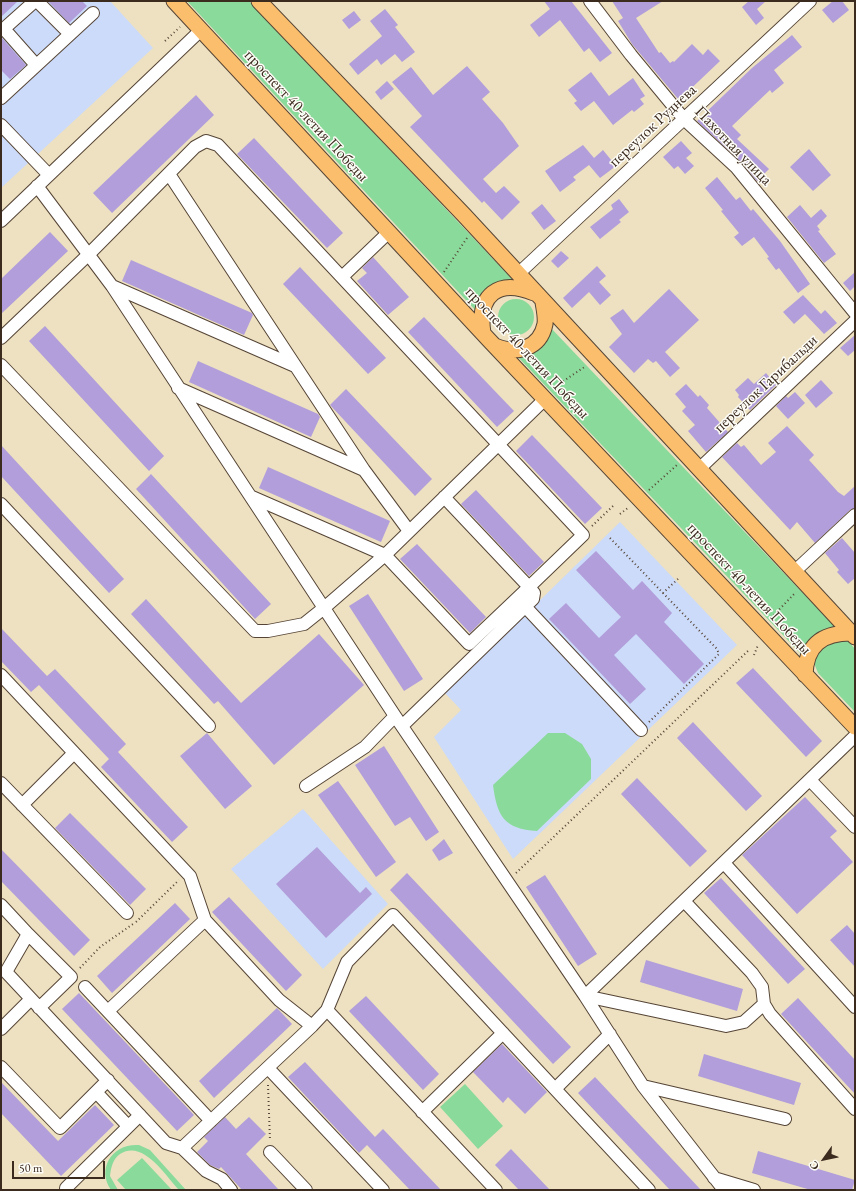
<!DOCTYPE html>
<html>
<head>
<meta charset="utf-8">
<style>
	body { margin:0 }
	#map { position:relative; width:856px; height:1191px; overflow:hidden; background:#ede1c1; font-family:"EB Garamond",serif }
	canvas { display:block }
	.frame { position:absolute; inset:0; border:2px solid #3b2a1e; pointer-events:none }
	.north { position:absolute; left:804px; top:1139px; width:40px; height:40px; -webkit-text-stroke:3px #fdfcf7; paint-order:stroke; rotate:237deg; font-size:11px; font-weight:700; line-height:16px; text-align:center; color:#3b2a1e }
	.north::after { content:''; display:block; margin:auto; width:14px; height:18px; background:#3b2a1e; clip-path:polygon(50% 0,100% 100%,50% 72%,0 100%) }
	.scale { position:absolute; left:12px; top:1161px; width:93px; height:18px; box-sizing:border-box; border:2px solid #3b2a1e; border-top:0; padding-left:5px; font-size:12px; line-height:14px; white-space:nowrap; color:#3b2a1e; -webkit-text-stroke:3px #fdfcf7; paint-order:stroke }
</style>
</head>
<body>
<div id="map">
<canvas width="856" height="1191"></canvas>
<div class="frame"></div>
<div class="north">С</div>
<div class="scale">50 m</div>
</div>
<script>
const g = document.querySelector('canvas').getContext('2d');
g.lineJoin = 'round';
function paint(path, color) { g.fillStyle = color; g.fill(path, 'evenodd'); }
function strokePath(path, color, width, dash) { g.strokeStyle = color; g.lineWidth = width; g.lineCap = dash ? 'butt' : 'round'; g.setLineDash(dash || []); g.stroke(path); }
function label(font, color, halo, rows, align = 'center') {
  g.font = font + ' "EB Garamond",serif'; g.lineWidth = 3; g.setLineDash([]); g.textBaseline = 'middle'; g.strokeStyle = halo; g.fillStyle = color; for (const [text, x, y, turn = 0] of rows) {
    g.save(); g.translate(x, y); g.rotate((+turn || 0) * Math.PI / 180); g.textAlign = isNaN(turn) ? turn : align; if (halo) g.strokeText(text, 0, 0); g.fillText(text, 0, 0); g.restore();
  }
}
paint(new Path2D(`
	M1 1H110L153 48 1 188Z
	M620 522 737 645 513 859 434 737 461 710 445 693Z
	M303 809 388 904 323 969 231 869Z`), '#ccdbf9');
paint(new Path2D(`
	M187 1H249L513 280 500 282 477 312Z
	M498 317a18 18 0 1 1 36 0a18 18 0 1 1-36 0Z
	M549 326 837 629C818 629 810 637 801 654L517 356Z
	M846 638 855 649V712L818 673 814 663 820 646Z
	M548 733H565L582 744 591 759V779L537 831C504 829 497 816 493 785Z
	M465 1084 503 1126 478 1149 440 1107Z
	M139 1145 150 1150 186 1190H179C165 1175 143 1139 120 1154 113 1159 111 1167 110 1176L118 1190H111C96 1168 113 1143 139 1145Z
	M142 1158 172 1190H126L117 1180Z`), '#8adb9b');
paint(new Path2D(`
	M1 1H18L1 17Z
	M48 1H82L87 6 69 23Z
	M544 1H571L612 53 600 62 589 48 584 52 560 20 539 37 530 25 550 9Z
	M612 1H663L636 18 659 53 661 52 670 63 673 61 674 62 692 44 703 55 708 49 720 61 679 100 632 44 618 21 623 18Z
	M749 1H766L757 9 764 18 756 25 742 7Z
	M833 1H842L849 10 833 23 822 10Z
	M385 9 398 25 395 27 415 52 402 62 395 54 381 65 377 59 358 75 349 64 382 36 370 21Z
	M354 11 361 20 349 29 342 20Z
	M792 35 802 47 774 70 784 83 772 93 770 90 732 126 741 135 737 139 769 169 757 181 741 162 697 121 752 68Z
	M1 37 26 65 10 79 1 70Z
	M467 66 490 92 482 99 503 123 519 146 483 179 496 193 504 186 520 202 502 220 484 201 482 203 410 127 422 116 392 82 411 67 433 95Z
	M591 72 609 96 633 78 645 96 640 99 644 104 634 112 632 110 613 125 594 101 581 111 574 103 577 101 568 90Z
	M387 81 394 89 381 100 375 92Z
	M196 95 214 115 112 213 93 193Z
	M254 138 343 233 327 248 237 154Z
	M681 141 692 153 686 158 694 166 685 174 678 166 674 169 663 157Z
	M583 145 594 158 603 150 616 166 600 178 589 165 573 177 576 180 560 192 545 171Z
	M809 149 831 175 813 191 790 167Z
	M717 177 736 200 740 197 751 211 753 209 780 241 810 284 798 293 779 268 776 270 767 258 769 257 754 237 742 246 734 237 739 233 721 211 723 210 705 188Z
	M619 199 629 212 619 220 621 222 600 239 590 227 613 209 611 205Z
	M542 204 556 221 544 230 531 213Z
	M800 205 811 218 821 209 827 216 817 226 820 230 818 231 836 254 824 263 787 217Z
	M50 232 68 251 1 314V279Z
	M561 251 569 258 558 268 551 261Z
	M373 257 409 297 388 315 357 281 367 273 362 268Z
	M131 260 252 313 253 315 244 335 122 281Z
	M597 266 606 276 599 282 611 295 600 305 589 292 572 308 563 298Z
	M300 267 386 358 368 374 283 284Z
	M855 272V286L850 291 843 283Z
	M669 289 699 320 665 352 680 368 670 377 656 361 653 363 648 359 634 373 609 347 622 334 610 318 623 309 634 323Z
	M803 295 821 314 825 310 837 323 824 334 805 314 794 324 783 312Z
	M424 317 514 411 497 427 408 332Z
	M45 326 164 456 149 471 29 341Z
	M855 335V350L848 356 840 348Z
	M198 361 318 414 320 417 311 437 189 382Z
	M766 373 776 385 750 410 738 397 739 395 735 390 748 378 754 384Z
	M821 380 833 393 816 408 805 395Z
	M686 384 698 397 700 395 709 405 707 408 728 432 706 452 688 431 695 425 682 411 686 407 675 394Z
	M346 389 432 479 415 496 330 405Z
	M795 392 805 403 788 419 776 406 786 396 788 398Z
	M787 426 814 455 809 460 838 492 844 496 855 486V508L850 510 815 543 797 522 790 530 722 457 737 443 741 447 744 445 761 465 776 452 768 443Z
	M532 435 602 508 585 524 516 451Z
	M1 445 124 579 109 593 1 476Z
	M268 467 390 521 381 542 259 488Z
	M151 474 271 604 255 619 136 489Z
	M476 490 544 562 529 576 461 504Z
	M842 538 855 553V578L848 584 837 572 839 570 825 553Z
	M417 544 486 617 470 633 400 559Z
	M596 551 633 590 642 581 672 613 664 622 704 664 684 684 636 634 614 655 646 689 630 704 549 619 566 603 599 638 621 617 576 570Z
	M368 594 423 679 404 691 349 606Z
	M146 599 241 703 319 634 364 685 274 765 218 701 214 704 131 614Z
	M1 628 47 676 55 669 126 744 118 752 188 827 172 842 101 767 109 759 39 685 31 692 1 661Z
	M753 668 822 741 806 757 736 683Z
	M693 722 762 796 746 811 677 738Z
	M207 733 252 786 225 809 180 756Z
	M384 746 439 832 426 841 410 817 395 826 355 765Z
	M637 778 707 851 690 867 621 794Z
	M338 781 396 862 376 877 318 795Z
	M805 797 837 831 830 837 853 862 797 914 742 855Z
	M70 813 146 889 130 905 55 828Z
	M444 839 453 853 439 861 432 850Z
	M317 847 360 893 366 887 372 894 326 938 276 884Z
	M1 849 90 940 74 956 1 881Z
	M407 873 571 1047 553 1064 390 890Z
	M545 875 597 954 578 966 526 887Z
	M721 878 805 969 788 984 704 893Z
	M229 897 302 975 286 991 212 912Z
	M175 903 190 919 112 993 97 976Z
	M847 925 855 934V967L830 940Z
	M646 960 743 989 737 1011 640 982Z
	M79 993 194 1115 177 1131 62 1009Z
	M366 996 439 1074 423 1090 349 1011Z
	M798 998 855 1060V1094L781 1014Z
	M277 1008 292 1024 214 1098 199 1081Z
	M502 1044 547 1092 525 1114 508 1097 503 1103 473 1072Z
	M704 1054 801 1083 794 1105 698 1076Z
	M305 1062 375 1137 383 1129 441 1190H410L367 1145 359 1153 288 1077Z
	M595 1077 701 1190H670L578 1093Z
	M1 1082 58 1141 95 1105 114 1125 61 1176 1 1113Z
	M225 1117 236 1129 249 1117 266 1134 246 1154 279 1190H242L221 1167 219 1169 210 1165 197 1152 208 1141 204 1137Z
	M511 1149 550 1190H519L495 1165Z
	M758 1151 855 1180 852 1190H811L752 1173Z`), '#b19eda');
const minor = new Path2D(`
	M35 1 7 26 5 30 36 65
	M37 1 70 34
	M590 1 631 55 684 119 736 167 855 313
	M1 98 93 13
	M1 125 49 175
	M169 174 364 470 409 531
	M37 186 112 286 395 716 585 996 643 1086 724 1190
	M1 221 201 30
	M518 274 810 1
	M342 277 389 232
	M112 286 295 366
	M1 338 89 254 195 147 206 141 218 145 583 535 529 587 534 593 533 599 402 726
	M1 365 255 631H268L304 624 324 608 385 555 545 399
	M178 388 364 470
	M699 469 855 321
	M252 497 385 555 469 644 529 587 444 497
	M1 504 209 726
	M795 571 855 515
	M519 600 641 730
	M1 675 190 876 205 920 279 1000 312 1026
	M810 780 855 827
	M1 783 127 913
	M306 786 365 747 395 716
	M22 805 74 753
	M724 863 855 1007
	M684 901 752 973 762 987 764 1004 770 1014 855 1109
	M1 905 28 934 6 972 166 1143 182 1148 206 1171 222 1179 231 1190
	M28 934 71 977 39 1008
	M85 987 211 1121
	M585 996 855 736
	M585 996 726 1026 744 1022 764 1004
	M327 1010 496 1190
	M108 1011 205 920
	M1 1029 31 999
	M1 1067 60 1128 108 1080
	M268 1068 383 1190
	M643 1086 785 1119
	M555 1089 610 1034
	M96 1092 128 1126
	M422 1112 503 1033
	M182 1148 312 1026 327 1010 347 962 393 915 649 1190
	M270 1152 306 1190
	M714 1178 754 1190
	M66 1188 140 1115`);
const major = new Path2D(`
	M174 1 489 340 855 727
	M259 1 464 215 855 637
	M483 333C477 295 498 278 534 293
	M495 346C516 355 540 349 545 324 546 317 544 309 543 302
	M805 675C806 645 822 633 851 633`);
strokePath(minor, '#564536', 14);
strokePath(major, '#564536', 17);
strokePath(new Path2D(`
	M165 41 180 27
	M444 272 467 238
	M553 388 586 366
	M649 490 677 465
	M620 514 629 507
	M592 526 613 506
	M610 538 663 593 680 577
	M771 618 796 592
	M754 655 758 645
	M649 722 719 654 717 649 663 593
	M516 873 749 650
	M136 922 179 880
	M80 968 100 947 133 924
	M268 1085 270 1141`), '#564536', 2, [1, 3]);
strokePath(minor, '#fff', 12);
strokePath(major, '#fabe6d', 15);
label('16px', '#3b2a1e', '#fdfcf7', [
	["проспект 40-летия Победы",306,116,47],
	["переулок Руднева",653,126,-43],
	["Пахотная улица",733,146,46],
	["проспект 40-летия Победы",527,353,47],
	["переулок Гарибальди",766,384,-43],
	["проспект 40-летия Победы",749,589,47]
]);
</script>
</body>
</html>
